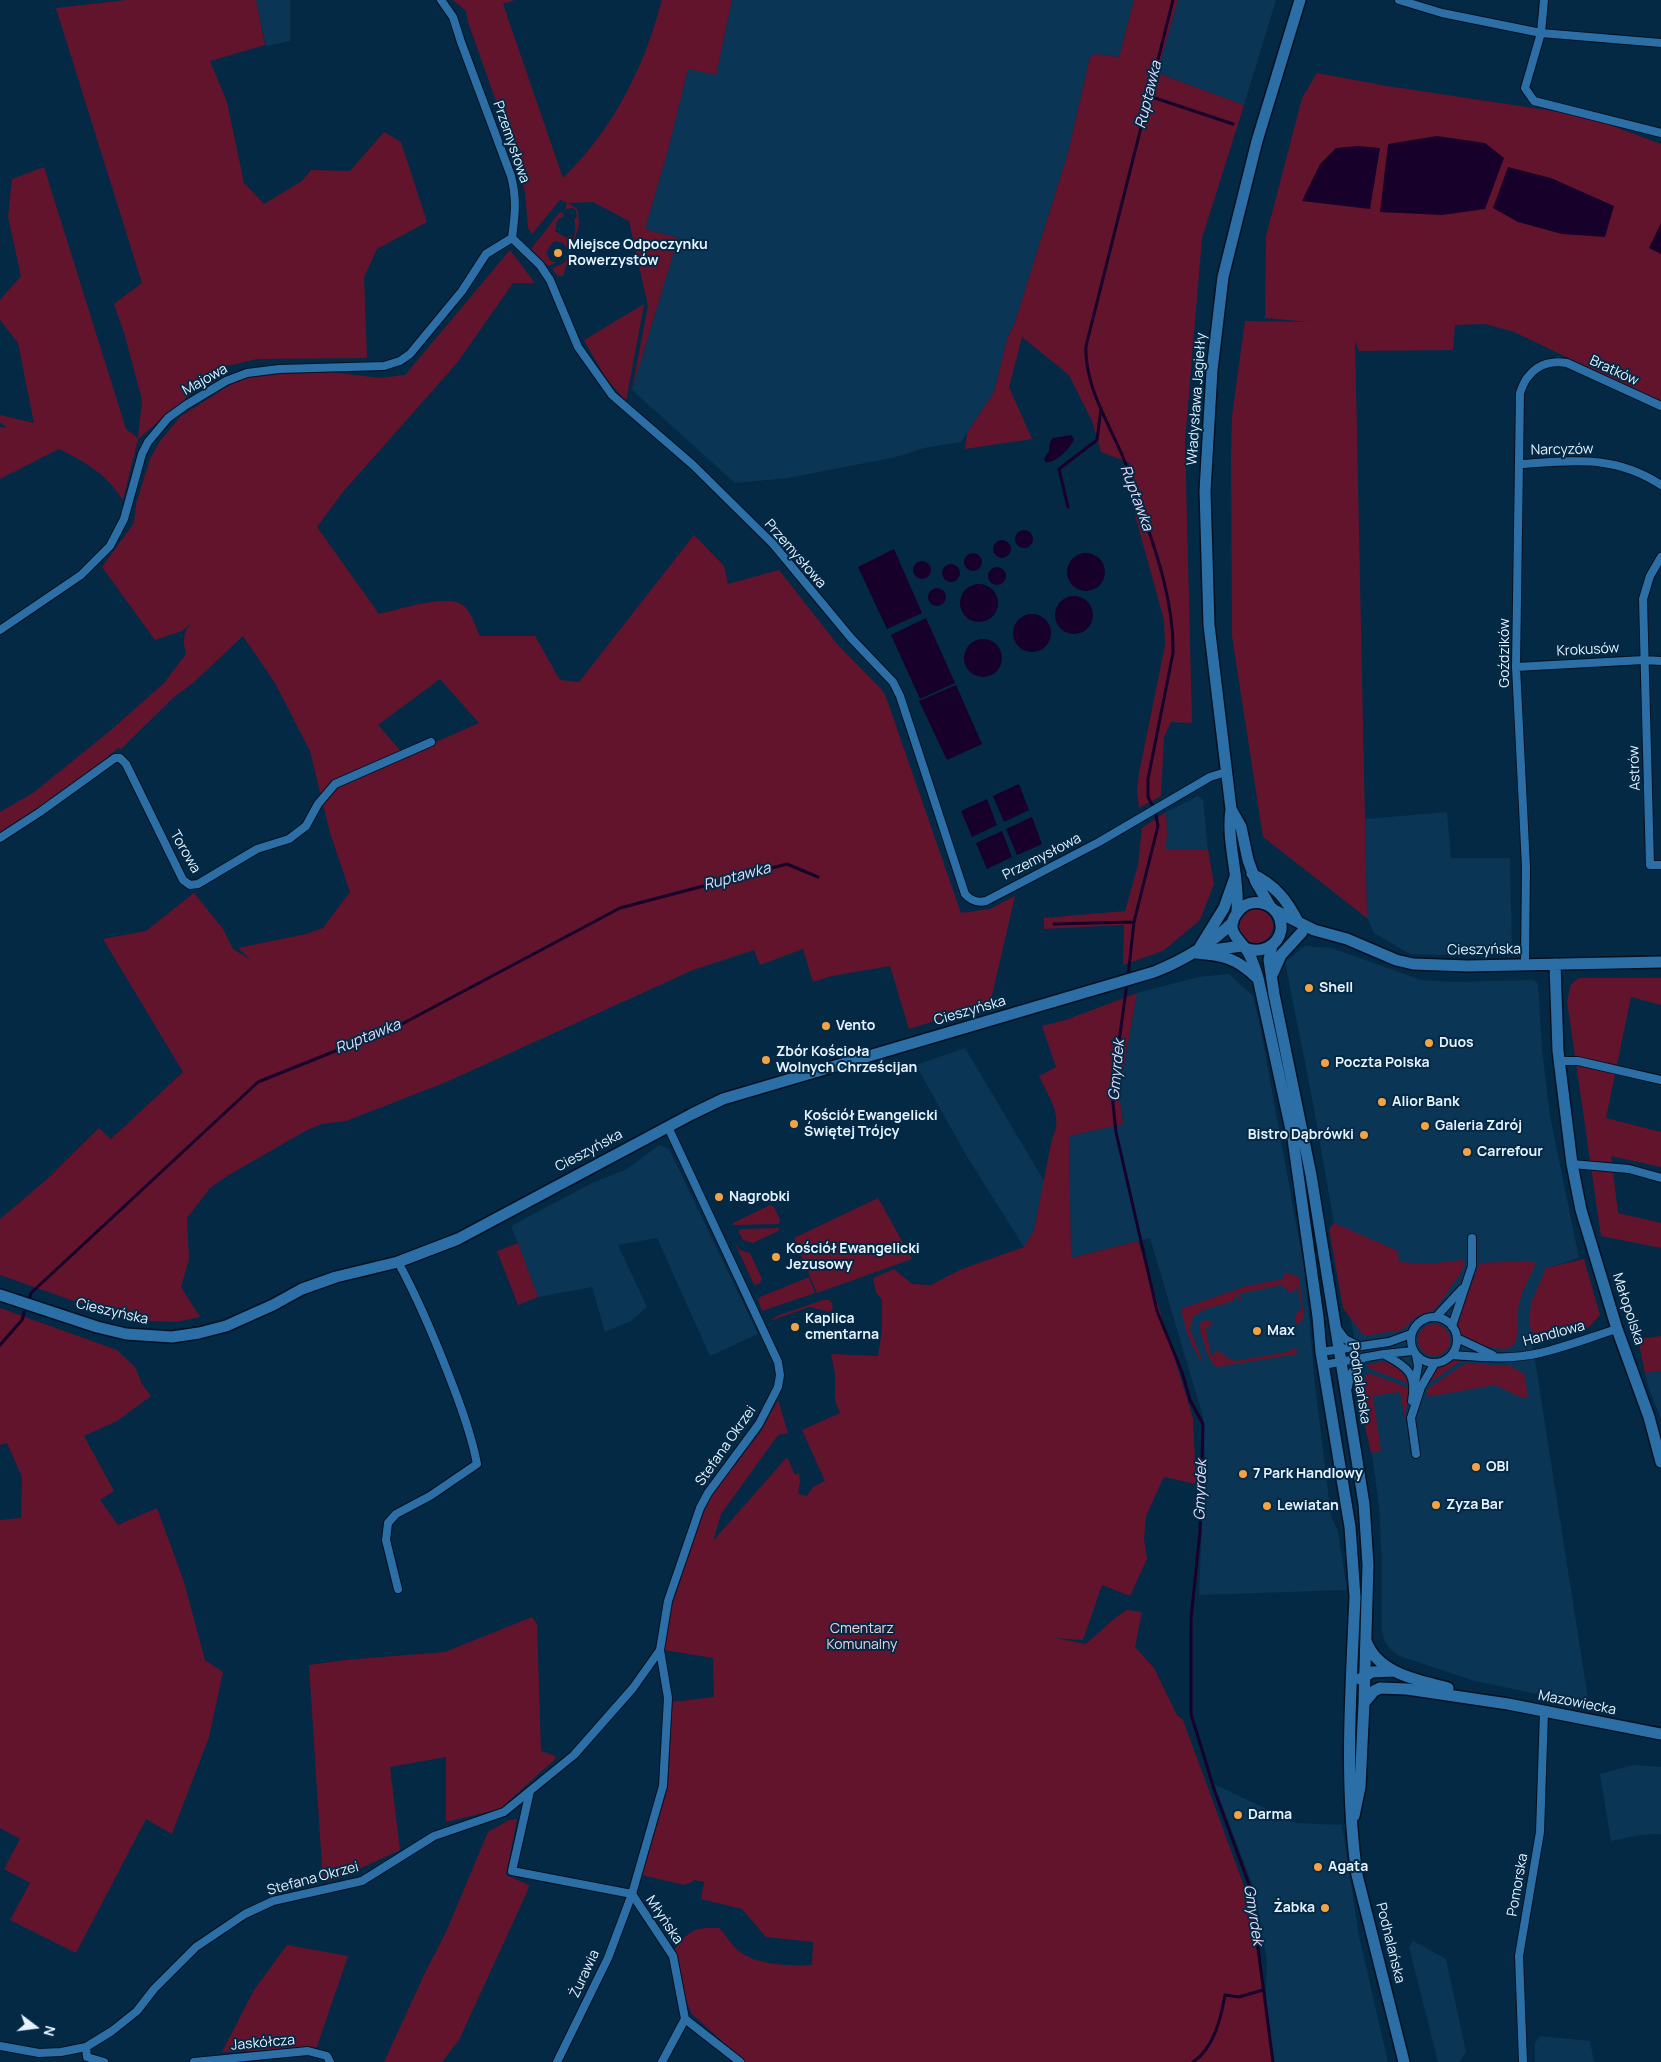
<!DOCTYPE html>
<html>
<head>
<meta charset="utf-8">
<style>
	body { margin:0 }
	#map { position:relative; width:1661px; height:2062px; overflow:hidden; background:#042945; font-family:Manrope,sans-serif }
	canvas { display:block }
	.north { position:absolute; left:10px; top:2002px; width:50px; height:50px; -webkit-text-stroke:4px #042945; paint-order:stroke; rotate:105deg; font-size:14px; font-weight:700; line-height:20px; text-align:center; color:#e5f2ff }
	.north::after { content:''; display:block; margin:auto; width:18px; height:22px; background:#e5f2ff; clip-path:polygon(50% 0,100% 100%,50% 72%,0 100%) }
</style>
</head>
<body>
<div id="map">
<canvas width="1661" height="2062"></canvas>
<div class="north">N</div>
</div>
<script>
const g = document.querySelector('canvas').getContext('2d');
g.lineJoin = 'round';
function paint(path, color) { g.fillStyle = color; g.fill(path, 'evenodd'); }
function strokePath(path, color, width, dash) { g.strokeStyle = color; g.lineWidth = width; g.lineCap = dash ? 'butt' : 'round'; g.setLineDash(dash || []); g.stroke(path); }
function label(font, color, halo, rows, align = 'center') {
  g.font = font + ' Manrope,sans-serif'; g.lineWidth = 4; g.setLineDash([]); g.textBaseline = 'middle'; g.strokeStyle = halo; g.fillStyle = color; for (const [text, x, y, turn = 0] of rows) {
    g.save(); g.translate(x, y); g.rotate((+turn || 0) * Math.PI / 180); g.textAlign = isNaN(turn) ? turn : align; if (halo) g.strokeText(text, 0, 0); g.fillText(text, 0, 0); g.restore();
  }
}
paint(new Path2D(`
	M256 0H290V41L266 46Z
	M732 0H1134L1119 57 1096 54 1090 57 1068 153 1015 322 1007 339 994 392 961 442 924 448 896 457 788 478 735 483 632 390 678 238 645 229 668 150 688 69 716 75Z
	M1178 0H1276L1244 105 1157 73Z
	M1198 796 1203 800 1208 850 1164 849 1167 835 1166 812Z
	M1447 812 1451 858H1510L1512 951 1439 955 1410 954 1374 933 1367 918 1365 819Z
	M1305 946 1332 948 1421 980 1453 982 1534 980 1538 984 1542 1050 1550 1116 1579 1258 1550 1267 1534 1305 1532 1341 1589 1705 1475 1681 1399 1656 1391 1650 1384 1640 1382 1631V1567L1379 1505 1362 1382 1312 1098 1285 962Z
	M1229 974 1253 996 1260 1025 1305 1272 1315 1385 1331 1516 1338 1531 1347 1590 1199 1595 1205 1456 1203 1417 1150 1238 1071 1258 1069 1136 1123 1124 1119 1094 1137 993 1198 977Z
	M965 1048 1044 1181 1034 1230 1024 1247 966 1155 916 1065Z
	M659 1145 669 1149 758 1334 710 1356 657 1238 618 1245 647 1307 631 1321 605 1332 592 1287 538 1297 511 1226 592 1183 627 1169Z
	M1661 1371V1419L1649 1389 1645 1373Z
	M1633 1765 1661 1767V1834L1640 1835 1611 1841 1600 1774Z
	M1214 1784 1296 1823 1342 1825 1359 1936 1388 2062H1274L1265 2003 1267 1962 1255 1891Z
	M1413 1941 1446 1959 1466 2052 1459 2062H1438L1409 1947Z
	M1540 2036 1590 2041 1594 2062H1535V2043Z`), '#0b3554');
paint(new Path2D(`
	M126 0H256L265 45 210 61 227 102 244 183 264 204 302 181 311 170 350 171 384 132 401 142 427 222 377 249 364 277 367 358 257 359 223 367 138 439 123 500C107 475 86 462 59 449L0 479V427L7 428 0 422V415L34 423 18 343 0 320V300L21 276 8 217 12 179 44 167 126 429 138 438 142 400 125 336 114 304 142 283 56 8Z
	M453 0H515L503 4 563 178C601 141 628 97 647 47 653 32 657 16 662 0H732L716 75 688 69 668 150 645 229 678 238 632 390 648 306 629 221 593 202 568 203 578 210 579 225 563 276H558L553 270V268L564 263 569 256C569 246 579 231 574 220L577 217 576 211 573 208 565 209 567 203 560 200 532 234 528 228 525 192 515 155 468 22 466 11Z
	M1134 0H1178L1157 73 1244 105 1202 238 1185 441 1192 723 1171 722 1164 737 1161 796 1139 808 1137 790 1139 773 1165 645 1164 620 1135 515 1130 463 1101 452 1092 421 1069 375 1022 337 1009 387 1032 439 965 449 967 433 994 392 1007 339 1015 322 1068 153 1090 57 1096 54 1119 57Z
	M1317 73 1387 86 1586 116 1661 144V402L1514 332 1485 324 1455 325 1453 350 1359 351 1355 340 1367 918 1263 837 1232 636 1231 457 1232 416 1245 321 1310 322 1265 318 1266 236 1302 98Z
	M562 212 564 216 557 220 555 231 566 238 571 235 567 248 563 243 555 241 552 243 546 253 550 260 556 263 548 266 531 249 559 213Z
	M510 250 535 283H513L457 363 342 493 317 527 379 614C399 610 452 591 466 608 472 615 476 628 480 636H535L560 680 579 682 694 535 724 566 728 584 779 570 838 645 882 690 886 697 961 913 990 909 1015 896 990 1004 909 1029 890 966 832 976 813 982 803 949 760 965 754 950 693 970 444 1083 346 1121 322 1124 307 1130 227 1176 210 1188 187 1218 189 1259 181 1287 200 1317 175 1322 128 1320 0 1275V1219L46 1180 99 1128 111 1139 183 1072 103 939 146 931 194 893 223 929 233 949 251 960 238 948 306 934 323 928 350 892 330 833 310 751 275 683 243 636 193 683 174 697 121 749 118 748 73 786 0 835V812L33 793 111 730 164 683 186 654C183 641 182 634 191 624L182 631 155 640 102 567 134 523 136 504 150 459 160 441 180 417 242 377 315 370 380 378 405 375ZM440 679 479 723 405 756 378 725Z
	M644 304 626 401 605 377 584 340Z
	M1166 812 1167 835 1165 849 1208 850 1214 884 1200 920 1163 951 1123 965 1124 925 1044 929V918L1125 911 1138 865 1142 828Z
	M1239 926a17 17 0 1 1 34 0a17 17 0 1 1-34 0Z
	M1579 978H1661V1005L1631 997 1606 1118 1661 1132V1167L1611 1156 1618 1213 1661 1223V1248L1601 1236 1567 1001 1571 984Z
	M1137 993 1119 1094 1123 1124 1069 1136 1071 1258 1138 1241 1193 1418 1196 1484 1164 1477 1146 1516 1144 1539 1147 1559 1130 1596 1102 1585 1083 1640 1054 1638 1086 1644 1115 1618 1127 1610 1142 1612 1135 1647 1154 1668 1177 1715 1183 1720 1244 1886 1257 1951 1273 2062H745L692 2014 687 2003 673 1952C686 1932 695 1926 719 1928 726 1935 732 1946 740 1952 760 1966 789 1966 812 1965L813 1942 766 1937 742 1909 701 1899 704 1882 694 1880 692 1882 684 1885 642 1875 667 1787 672 1702 714 1697 713 1658 664 1650 672 1606 697 1529 711 1496 760 1433 778 1400 788 1433 778 1435 721 1514 713 1541 787 1457 795 1475 799 1473 800 1481 798 1494 807 1496 813 1487 825 1481 802 1430 840 1413 835 1400V1373L831 1354 878 1356 882 1331V1300L876 1292 873 1278 894 1269 912 1284 931 1285 962 1269 1024 1247 1034 1230 1052 1139C1064 1116 1049 1098 1039 1076L1056 1067 1042 1026 1066 1020Z
	M878 1198 912 1259 817 1293 794 1238Z
	M770 1205 774 1207 780 1220 779 1224 733 1225V1223Z
	M1334 1223 1398 1251 1399 1262 1429 1264 1462 1260 1465 1263 1460 1274 1439 1304 1434 1310 1417 1316 1402 1330 1364 1336 1343 1308 1329 1229Z
	M779 1228 778 1231 753 1243 743 1240 738 1231 741 1229Z
	M734 1241 740 1250 750 1253 762 1279 759 1284 754 1285Z
	M518 1243 538 1297 518 1305 497 1251Z
	M1584 1259 1600 1315 1589 1327 1538 1343 1529 1325 1531 1303 1546 1268Z
	M1532 1261 1535 1263 1534 1268C1529 1279 1523 1289 1520 1300 1512 1328 1531 1360 1483 1345 1467 1340 1461 1339 1456 1322L1480 1263Z
	M1284 1273H1290L1299 1278 1304 1318 1297 1326 1295 1315 1302 1308 1300 1301V1295L1298 1292 1299 1291 1297 1288 1290 1293 1282 1285 1238 1294 1242 1298 1241 1301 1239 1297H1234V1301L1203 1310 1193 1317 1190 1329 1203 1363C1191 1348 1185 1328 1181 1309L1246 1286 1284 1279Z
	M809 1277 815 1293 762 1311 758 1300 760 1297Z
	M823 1300H829L832 1303 833 1308 830 1312 809 1307 770 1321 777 1316Z
	M0 1308 117 1350 135 1367 142 1384 151 1396 117 1421 84 1436 114 1491 100 1500 118 1525 157 1508 184 1582 205 1660 223 1672 209 1737 172 1834 146 1819 76 1953 10 1920 30 1883 4 1869 20 1839 0 1828V1520L21 1518 22 1477 7 1443 0 1445Z
	M1204 1320 1213 1322 1206 1329 1211 1356 1218 1350 1226 1357 1235 1361 1287 1352 1295 1348 1298 1354 1217 1367C1207 1361 1203 1338 1199 1326Z
	M1418 1340a16 16 0 1 1 32 0a16 16 0 1 1-32 0Z
	M1661 1336V1371L1645 1373 1638 1339Z
	M1457 1359H1464L1426 1385 1436 1369Z
	M1379 1362C1395 1362 1403 1369 1410 1384L1370 1369 1367 1365Z
	M1466 1363 1510 1366 1515 1368 1521 1373 1524 1372 1528 1398H1522L1495 1385 1427 1397V1389Z
	M1368 1373 1409 1388 1405 1419 1400 1392 1373 1396 1381 1451 1371 1453C1367 1431 1353 1392 1368 1373Z
	M532 1617 537 1624 541 1751 556 1756 555 1759 500 1809 446 1822V1757L390 1767 400 1850 338 1879 323 1882 309 1665 345 1660 445 1652Z
	M517 1819 506 1875 529 1885 528 1890 459 2040 442 2062H384L424 1975 446 1932 488 1832 509 1820Z
	M287 1945 348 1956 316 2049 222 2052 254 1990Z`), '#63142d');
paint(new Path2D(`
	M1437 136 1485 143 1504 158 1485 209 1442 215 1380 212 1388 144Z
	M1358 146 1380 148 1370 209 1302 201 1320 164 1336 148Z
	M1508 167 1551 178 1614 206 1605 237 1562 234 1518 222 1493 208Z
	M1661 223V254L1649 248Z
	M1071 435 1074 439C1071 448 1055 464 1045 462L1044 459 1049 451 1050 442 1053 438Z
	M1015 539a9 9 0 1 1 18 0a9 9 0 1 1-18 0Z
	M993 549a9 9 0 1 1 18 0a9 9 0 1 1-18 0Z
	M894 549 922 613 887 629 858 567Z
	M1067 572a19 19 0 1 1 38 0a19 19 0 1 1-38 0Z
	M964 562a9 9 0 1 1 18 0a9 9 0 1 1-18 0Z
	M913 570a9 9 0 1 1 18 0a9 9 0 1 1-18 0Z
	M942 573a9 9 0 1 1 18 0a9 9 0 1 1-18 0Z
	M988 576a9 9 0 1 1 18 0a9 9 0 1 1-18 0Z
	M960 603a19 19 0 1 1 38 0a19 19 0 1 1-38 0Z
	M928 597a9 9 0 1 1 18 0a9 9 0 1 1-18 0Z
	M1055 615a19 19 0 1 1 38 0a19 19 0 1 1-38 0Z
	M1013 633a19 19 0 1 1 38 0a19 19 0 1 1-38 0Z
	M926 618 955 683 920 699 891 635Z
	M964 658a19 19 0 1 1 38 0a19 19 0 1 1-38 0Z
	M956 685 982 744 947 760 919 701Z
	M1019 784 1029 810 1004 822 993 796Z
	M987 799 997 825 972 837 961 811Z
	M1032 817 1042 844 1017 855 1006 829Z
	M1002 831 1012 857 987 869 976 843Z`), '#17002a');
strokePath(new Path2D(`
	M1149 96 1233 124
	M1068 507 1059 469 1097 440 1101 408
	M1054 924 1134 922
	M1128 976 1134 922 1158 826 1155 810 1148 797V779L1173 653C1174 603 1157 554 1141 508 1135 491 1130 474 1123 457 1108 422 1084 384 1086 346L1173 0
	M1127 983 1112 1094 1116 1132 1157 1311 1182 1372 1190 1400 1203 1424 1200 1531 1191 1619V1714L1215 1792 1250 1887 1273 2062
	M29 1301 31 1293 258 1082 400 1025 620 908 787 864 818 877
	M0 1345 22 1320 26 1307
	M1193 2062C1214 2048 1221 2018 1225 1995L1239 1997 1263 1990`), '#17002a', 3);
const street = new Path2D(`
	M441 0 453 17 461 42 511 176C517 198 515 216 512 238L540 265 550 280 578 347 612 395 693 465 773 544 851 638 893 682 900 696 965 894C971 901 977 903 986 901L1099 842 1210 777 1226 772
	M1399 0 1442 13 1541 33 1661 43
	M1544 0 1541 33 1525 88 1534 101 1661 133
	M1520 464C1572 461 1614 454 1661 485
	M1661 557 1650 576 1643 599 1650 865H1661
	M0 630 81 575 110 546 124 519 142 454 148 442 168 418 186 405 226 381 247 373 279 369 384 366 400 361 410 354 462 291 486 254 512 238
	M1516 667 1644 660 1661 661
	M0 838 40 812 115 758H120L126 764 183 880 190 885 198 884 257 849 289 839 306 826 318 804 335 784 431 742
	M1525 964 1526 867 1516 667 1520 393C1527 370 1544 359 1567 363L1661 406
	M1559 1061H1578L1661 1080
	M1572 1164 1629 1169 1661 1178
	M398 1262C420 1302 437 1344 453 1386 463 1412 472 1437 477 1464L430 1496 396 1514 388 1523 386 1540 398 1589
	M1411 1340a23 23 0 1 1 46 0a23 23 0 1 1-46 0Z
	M1436 1317 1462 1289
	M1452 1326 1472 1266V1238
	M1337 1328 1345 1339 1359 1346
	M1457 1338 1493 1355
	M1321 1352 1389 1342 1411 1334
	M1385 1355C1408 1367 1417 1374 1412 1401
	M1452 1355C1480 1357 1511 1360 1540 1353 1566 1347 1591 1337 1617 1329
	M1323 1365 1384 1354 1413 1351
	M1415 1383 1418 1366 1416 1355
	M1348 1387 1350 1375 1363 1358
	M1416 1454 1411 1418 1421 1387 1435 1363
	M530 1791 512 1871 632 1894
	M632 1894 673 1956 685 2019 662 2062
	M685 2019 740 2062
	M0 2046 39 2053 61 2052 86 2047 112 2031 137 2011 154 1989 196 1947 245 1914 273 1901 362 1881 434 1836 504 1812 574 1755 633 1688 660 1650 668 1601 700 1508 708 1493 759 1424 778 1387 780 1375 778 1362 668 1127
	M86 2047 87 2057 104 2062
	M194 2062 308 2051 327 2056 330 2062
	M557 2062 608 1958 632 1894 663 1786 668 1698 660 1650
	M1523 2062 1519 1956 1540 1832 1544 1712`);
const secondary = new Path2D(`
	M1231 809 1241 827 1248 860 1256 882 1270 906
	M1252 874C1275 885 1287 900 1298 922
	M1237 911C1240 877 1226 843 1231 809L1209 625 1205 491 1212 370 1223 277 1257 141 1300 0
	M1276 911 1314 930 1347 939 1396 960 1413 964 1468 966 1661 962
	M1272 945 1269 960 1274 994 1311 1175 1364 1504 1368 1565 1364 1703 1360 1787 1354 1816
	M1200 947 1224 908 1235 877
	M1245 948C1260 954 1278 947 1281 930 1284 905 1251 892 1237 913 1225 929 1237 938 1246 949 1252 957 1255 968 1258 978L1293 1139 1318 1317 1321 1352 1350 1527 1355 1597C1351 1689 1344 1783 1357 1875L1404 2062
	M1205 951 1242 946
	M1196 953C1223 955 1236 958 1256 977
	M1555 964 1558 1051 1572 1164 1581 1210 1617 1329 1649 1417 1661 1462
	M1273 973 1281 955 1302 932
	M0 1295 97 1327 126 1334 172 1337 199 1333 226 1326 273 1305 302 1289 336 1277 398 1262 458 1239 692 1114 723 1099 1154 972C1184 960 1210 945 1233 922
	M1366 1641C1378 1674 1418 1680 1448 1688
	M1360 1679 1372 1672 1393 1671
	M1364 1703 1374 1691 1380 1688 1407 1689 1508 1704 1661 1734`);
strokePath(street, '#012', 10);
strokePath(secondary, '#012', 14);
strokePath(street, '#2c6fa6', 8);
strokePath(secondary, '#2c6fa6', 11);
for (const [x, y, r, color] of [
	[558,253,5,"#f4a344"],
	[1309,988,5,"#f4a344"],
	[826,1026,5,"#f4a344"],
	[1429,1043,5,"#f4a344"],
	[766,1060,5,"#f4a344"],
	[1325,1063,5,"#f4a344"],
	[1382,1102,5,"#f4a344"],
	[794,1124,5,"#f4a344"],
	[1425,1126,5,"#f4a344"],
	[1364,1135,5,"#f4a344"],
	[1467,1152,5,"#f4a344"],
	[719,1197,5,"#f4a344"],
	[776,1257,5,"#f4a344"],
	[795,1327,5,"#f4a344"],
	[1257,1331,5,"#f4a344"],
	[1476,1467,5,"#f4a344"],
	[1243,1474,5,"#f4a344"],
	[1436,1505,5,"#f4a344"],
	[1267,1506,5,"#f4a344"],
	[1238,1815,5,"#f4a344"],
	[1318,1867,5,"#f4a344"],
	[1325,1908,5,"#f4a344"]
]) { const dot = new Path2D(); dot.arc(x, y, r, 0, 2 * Math.PI); g.fillStyle = color; g.fill(dot); strokePath(dot, '#042945', 2); }
label('14px', '#e5f2ff', '#042945', [
	["Przemysłowa",511,142,71],
	["Bratków",1614,371,25],
	["Majowa",205,380,-29],
	["Władysława Jagiełły",1197,399,-86],
	["Narcyzów",1562,450,-1],
	["Przemysłowa",795,554,49],
	["Krokusów",1588,650,-3],
	["Goździków",1505,653,-90],
	["Astrów",1635,768,-92],
	["Torowa",185,852,60],
	["Przemysłowa",1042,857,-27],
	["Cieszyńska",1484,950,-1],
	["Cieszyńska",970,1011,-16],
	["Cieszyńska",589,1151,-28],
	["Małopolska",1628,1309,72],
	["Cieszyńska",112,1312,13],
	["Handlowa",1554,1334,-15],
	["Podhalańska",1359,1383,81],
	["Stefana Okrzei",726,1446,-55],
	["Mazowiecka",1577,1703,11],
	["Stefana Okrzei",313,1879,-15],
	["Pomorska",1518,1885,-80],
	["Młyńska",664,1920,56],
	["Podhalańska",1390,1943,76],
	["Żurawia",585,1974,-65],
	["Jaskółcza",263,2043,-5]
]);
label('bold 14px', '#e5f2ff', '#042945', [
	["Miejsce Odpoczynku",568,245],
	["Rowerzystów",568,261],
	["Shell",1319,988],
	["Vento",836,1026],
	["Duos",1439,1043],
	["Zbór Kościoła",776,1052],
	["Wolnych Chrześcijan",776,1068],
	["Poczta Polska",1335,1063],
	["Alior Bank",1392,1102],
	["Kościół Ewangelicki",804,1116],
	["Świętej Trójcy",804,1132],
	["Galeria Zdrój",1435,1126],
	["Bistro Dąbrówki",1354,1135,"right"],
	["Carrefour",1477,1152],
	["Nagrobki",729,1197],
	["Kościół Ewangelicki",786,1249],
	["Jezusowy",786,1265],
	["Kaplica",805,1319],
	["cmentarna",805,1335],
	["Max",1267,1331],
	["OBI",1486,1467],
	["7 Park Handlowy",1253,1474],
	["Zyza Bar",1446,1505],
	["Lewiatan",1277,1506],
	["Darma",1248,1815],
	["Agata",1328,1867],
	["Żabka",1315,1908,"right"]
], 'left');
label('14px', '#f0cfd5', '#042945', [
	["Cmentarz",862,1629],
	["Komunalny",862,1645]
]);
label('italic 15px', '#e8dcf5', '#042945', [
	["Ruptawka",1149,95,-76],
	["Ruptawka",1136,498,70],
	["Ruptawka",737,877,-15],
	["Ruptawka",368,1037,-22],
	["Gmyrdek",1117,1070,-85],
	["Gmyrdek",1201,1490,-88],
	["Gmyrdek",1253,1915,81]
]);
</script>
</body>
</html>
